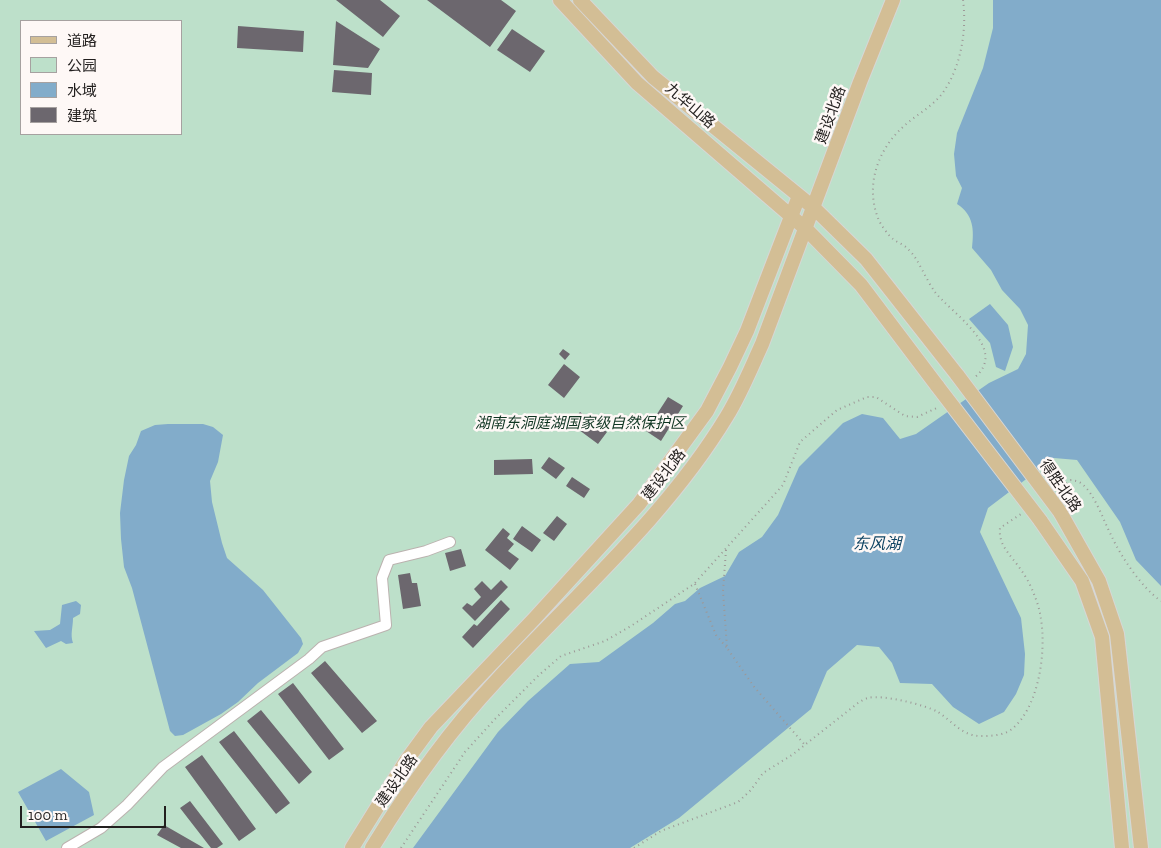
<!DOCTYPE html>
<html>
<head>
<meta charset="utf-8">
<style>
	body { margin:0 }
	#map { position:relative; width:1161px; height:848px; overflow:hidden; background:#fef8f6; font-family:"Zilla Slab","Noto Sans SC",serif }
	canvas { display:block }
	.legend { position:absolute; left:20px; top:20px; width:162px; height:115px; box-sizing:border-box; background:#fef8f6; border:1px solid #a6a1a0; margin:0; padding:6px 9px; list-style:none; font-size:15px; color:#221f1e }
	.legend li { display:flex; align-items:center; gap:10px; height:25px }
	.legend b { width:25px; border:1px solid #a6a1a0 }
	.scale { position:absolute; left:20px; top:806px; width:146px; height:22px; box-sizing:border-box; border:2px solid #221f1e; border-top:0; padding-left:6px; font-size:15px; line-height:18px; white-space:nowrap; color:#221f1e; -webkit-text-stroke:4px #fef8f6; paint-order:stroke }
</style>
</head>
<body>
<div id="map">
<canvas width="1161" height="848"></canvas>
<ul class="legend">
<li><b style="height:6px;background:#d3be95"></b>道路</li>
<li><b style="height:14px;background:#bde0ca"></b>公园</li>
<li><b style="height:14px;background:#82acca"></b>水域</li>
<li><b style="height:14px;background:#6c676e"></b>建筑</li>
</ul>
<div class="scale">100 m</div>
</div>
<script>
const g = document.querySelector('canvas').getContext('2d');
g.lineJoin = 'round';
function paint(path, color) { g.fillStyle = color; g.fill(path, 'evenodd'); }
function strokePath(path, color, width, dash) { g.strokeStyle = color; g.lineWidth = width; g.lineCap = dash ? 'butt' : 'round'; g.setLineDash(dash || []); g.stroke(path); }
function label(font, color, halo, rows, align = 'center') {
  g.font = font + ' "Zilla Slab","Noto Sans SC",serif'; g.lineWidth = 5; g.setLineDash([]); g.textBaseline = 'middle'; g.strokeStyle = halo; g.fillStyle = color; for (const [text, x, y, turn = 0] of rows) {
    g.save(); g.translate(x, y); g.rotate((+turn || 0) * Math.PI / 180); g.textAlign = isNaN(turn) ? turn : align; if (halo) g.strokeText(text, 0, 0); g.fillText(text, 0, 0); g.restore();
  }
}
paint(new Path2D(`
	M0 0H1161V848H0ZM21 21H181V134H21Z`), '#bde0ca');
paint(new Path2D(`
	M993 0H1161V586L1136 560 1120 522 1077 460 1054 458 988 508 980 532 1021 618 1025 654 1024 675 1016 694 1004 712 979 724 953 707 932 684 900 683 892 663 879 647 857 645 827 671 811 709 679 818 630 848H413L498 732 528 701 570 664 599 662 653 623 675 604 685 601 700 588 725 576 739 552 762 537 778 515 799 467 843 423 862 414 883 418 900 439 916 434 989 383 1018 369 1026 354 1028 325 1020 309 1002 290 991 270 972 248C974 230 974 215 957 204L962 188 956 176 954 154 957 133 983 68 993 28Z
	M990 304 1008 325 1013 347 1005 371 996 367 990 343 969 319Z
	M168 424H203L213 427 223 435 218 462 210 481 212 502 222 543 227 558 263 590 301 638 303 644 298 653 258 683 238 702 221 714 183 735 175 736 170 731 132 588 124 567 121 539 120 513 124 480 129 456 136 445 141 431 155 425Z
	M76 601 81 605 80 614 73 618C73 628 70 634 73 643L66 644 61 641 46 648 34 631 50 630 60 624 62 605Z
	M61 769 89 792 94 815 46 841 18 792Z`), '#82acca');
paint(new Path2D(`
	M336 0H380L400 16 383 37Z
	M427 0H501L516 11 490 47Z
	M336 21 380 49 368 68 333 65Z
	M238 26 304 31 303 52 237 48Z
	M512 29 545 51 530 72 497 50Z
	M334 70 372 73 371 95 332 92Z
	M563 349 570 354 565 360 559 354Z
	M564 364 580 377 564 398 548 385Z
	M668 397 683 406 661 441 646 431Z
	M580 412 607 432 598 444 571 424Z
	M549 457 565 468 556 479 541 468Z
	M532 459 533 474 494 475V460Z
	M572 477 590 489 584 498 566 486Z
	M557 516 567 524 554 541 543 533Z
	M522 526 541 540 532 552 513 539Z
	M503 528 510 534 507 538 514 544 508 551 519 559 510 570 485 550Z
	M461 549 466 566 450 571 445 553Z
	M410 573 412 583H417L421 606 403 609 398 575Z
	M501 580 508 587 475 621 462 608 467 603 472 606 481 597 474 589 482 581 491 590Z
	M501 600 510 609 473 648 462 637 474 624 477 626Z
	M325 661 377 721 362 733 311 673Z
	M293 683 344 749 329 760 278 694Z
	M261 710 312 772 299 784 247 721Z
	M234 731 290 803 276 814 219 742Z
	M202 755 256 829 239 841 185 767Z
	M190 801 223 844 217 848H211L180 808Z
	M164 825 204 848H181L157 835Z`), '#6c676e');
const minor = new Path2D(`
	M67 848 101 828 127 805 163 767 309 659 322 647 386 625 382 578 389 560 426 551 450 542`);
const major = new Path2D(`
	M560 0 637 83 806 229 861 285 938 387
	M580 0 653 77 814 208 866 259 958 376
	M1060 512 1099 581 1117 634 1141 848
	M1040 520 1082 581 1102 637 1122 848
	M352 848 406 761 431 727 534 619 639 504 707 411 730 367 747 331 799 196
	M372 848C408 789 449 731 496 681 575 595 666 517 727 416 741 393 751 368 762 344L860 82 893 0`);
strokePath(minor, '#bbb2af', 12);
strokePath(major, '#d7d7d6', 16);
strokePath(new Path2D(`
	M963 0C967 30 961 66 944 91 934 106 917 114 904 126 878 149 865 185 878 218 880 224 888 235 893 239 898 243 905 245 909 250 918 258 926 280 935 292 951 313 1010 349 974 378
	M1058 489 1071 480C1075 481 1079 481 1082 484 1095 494 1104 522 1112 537 1121 557 1143 589 1161 601
	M726 550 723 591 727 648 755 688 805 745
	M695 584 716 635 727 648
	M401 848 465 752 495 719 539 675 561 656 605 641 631 626 694 584 783 485 800 442 837 410 867 397H876L905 416 917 417 939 407
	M634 848 661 831 738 802 751 790 763 773 792 755 858 703C861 701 864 699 868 698 881 694 926 705 938 712 952 721 961 735 979 736 990 736 1003 736 1012 729 1043 704 1050 631 1035 597 1032 588 1027 578 1021 570 1012 556 998 546 1000 528L1021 514`), '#9d9897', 2, [1, 4]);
strokePath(minor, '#fff', 10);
strokePath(major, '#d3be95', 14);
const majorBridge = new Path2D(`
	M958 376 1060 512
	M938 387 1040 520`);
strokePath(majorBridge, '#d7d7d6', 16, []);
strokePath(majorBridge, '#d3be95', 14);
label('15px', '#221f1e', '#fef8f6', [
	["九华山路",690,106,41],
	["建设北路",831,115,-70],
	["建设北路",664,475,-52],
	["得胜北路",1060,486,55],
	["建设北路",397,781,-55]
]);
label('italic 15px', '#0f3522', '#fef8f6', [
	["湖南东洞庭湖国家级自然保护区",580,424]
]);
label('italic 16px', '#0f4463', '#fef8f6', [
	["东风湖",877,544]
]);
</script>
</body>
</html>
